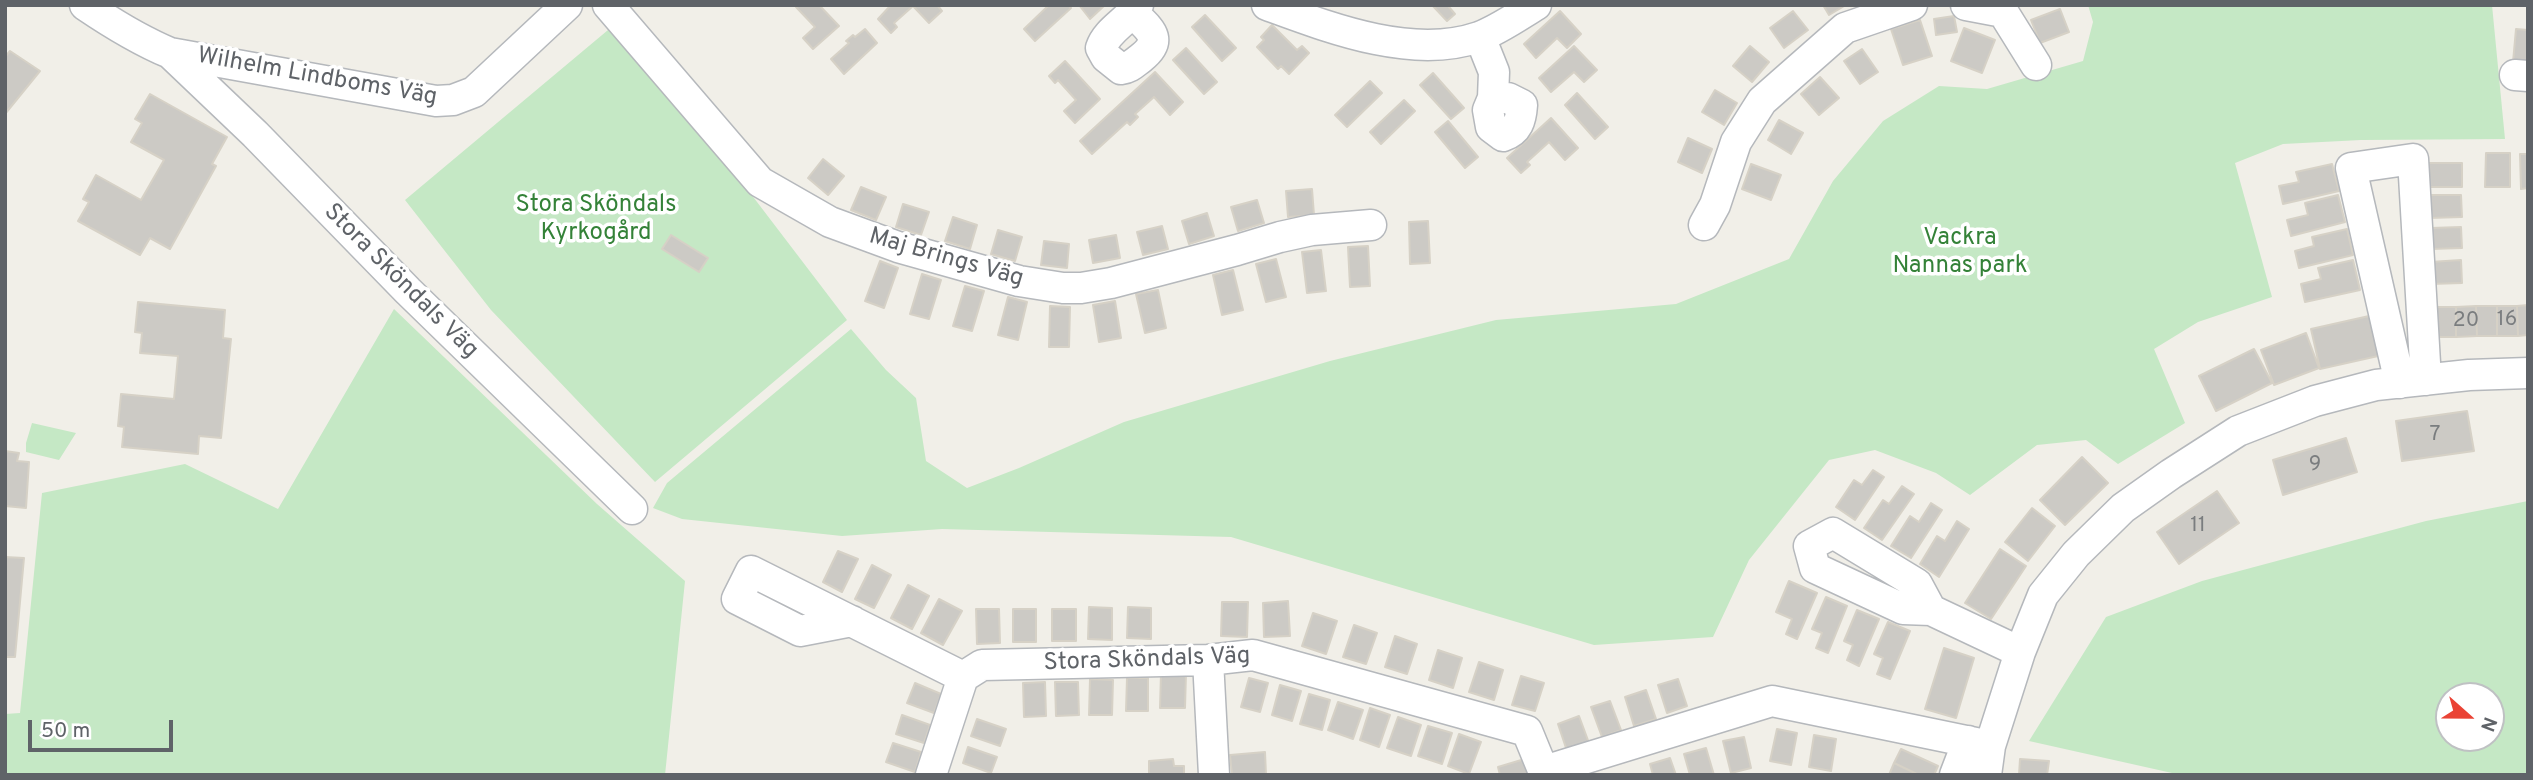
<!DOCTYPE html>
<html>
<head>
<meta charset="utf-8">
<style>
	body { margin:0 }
	#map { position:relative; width:2533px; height:780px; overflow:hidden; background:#f1efe8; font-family:Overpass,sans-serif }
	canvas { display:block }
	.frame { position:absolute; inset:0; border:7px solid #5f6368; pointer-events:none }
	.north { position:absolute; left:2435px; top:682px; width:70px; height:70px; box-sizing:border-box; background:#fff; border:2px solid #bfc1c3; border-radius:50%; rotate:111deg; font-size:19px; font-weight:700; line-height:28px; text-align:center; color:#5f6368 }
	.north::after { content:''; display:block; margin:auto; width:24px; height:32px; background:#ea4335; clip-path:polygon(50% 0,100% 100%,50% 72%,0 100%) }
	.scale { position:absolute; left:28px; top:720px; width:145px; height:32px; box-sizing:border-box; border:4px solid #5f6368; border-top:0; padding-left:9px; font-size:21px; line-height:24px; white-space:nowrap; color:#5f6368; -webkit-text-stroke:5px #fff; paint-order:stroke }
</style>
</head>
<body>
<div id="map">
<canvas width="2533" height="780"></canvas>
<div class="frame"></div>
<div class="north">N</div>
<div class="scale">50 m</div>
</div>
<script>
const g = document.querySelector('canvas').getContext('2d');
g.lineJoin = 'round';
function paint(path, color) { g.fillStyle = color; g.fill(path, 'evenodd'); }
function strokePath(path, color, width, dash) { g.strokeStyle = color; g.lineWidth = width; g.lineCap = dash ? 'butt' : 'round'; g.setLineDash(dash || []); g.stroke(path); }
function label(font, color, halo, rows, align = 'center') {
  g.font = font + ' Overpass,sans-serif'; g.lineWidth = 7; g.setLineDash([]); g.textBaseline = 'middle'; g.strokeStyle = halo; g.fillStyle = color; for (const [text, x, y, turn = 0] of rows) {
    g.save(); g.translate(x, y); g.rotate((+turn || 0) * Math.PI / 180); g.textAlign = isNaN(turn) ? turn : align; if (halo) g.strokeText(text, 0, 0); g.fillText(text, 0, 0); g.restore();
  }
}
paint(new Path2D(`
	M2088 5H2492L2505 139 2361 140 2283 144 2235 163 2272 297 2198 322 2154 349 2185 423 2118 464 2086 440 2037 445 1970 495 1936 473 1875 450 1829 460 1749 560 1713 637 1594 645 1231 537 942 529 842 536 682 519 653 508 667 483 851 329 886 370 916 398 926 461 967 488 1019 468 1124 422 1330 361 1496 320 1676 304 1789 259 1833 181 1883 121 1939 86 1987 89 2083 61 2093 22Z
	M614 25 709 139 847 320 655 482 491 310 405 200Z
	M394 309 597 504 685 581 665 775H5V714L20 713 42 493 185 464 278 509Z
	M32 423 76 433 59 460 26 452V443Z
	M2528 501V775H2181L2029 741 2106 617 2202 581 2426 521ZM2491 696V738H2449V696Z`), '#c5e8c5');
const building = new Path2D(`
	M797 5H819L839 26 813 49 803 38 815 27 796 7Z
	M891 5H937L942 11 929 23 913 6 894 23 897 27 891 33 878 19Z
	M1049 5H1068L1071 8 1035 41 1024 29Z
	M1079 5H1105L1090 19Z
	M1432 5H1451L1449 7 1455 14 1447 21Z
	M1823 5H1846L1829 15Z
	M2060 9 2069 32 2040 43 2031 20Z
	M1560 11 1581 34 1567 48 1557 38 1536 58 1524 44Z
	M1793 11 1808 30 1784 48 1770 28Z
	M1205 15 1236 48 1222 61 1192 27Z
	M1954 16 1957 32 1936 35 1934 19Z
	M1920 20 1932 56 1903 65 1891 29Z
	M1272 25 1297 50 1302 46 1309 53 1289 74 1281 66 1278 69 1257 47 1264 40 1261 37Z
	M1964 28 1995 40 1982 73 1951 61Z
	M865 29 877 43 844 74 831 59 849 43 846 41 853 35 855 37Z
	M2516 29 2528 30V63L2513 62Z
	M1574 46 1597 70 1584 82 1574 72 1551 92 1539 78Z
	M1750 46 1769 62 1752 82 1733 66Z
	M1186 48 1217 82 1204 94 1173 60Z
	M1862 49 1878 72 1860 84 1844 61Z
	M10 51 40 71 5 114V57Z
	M1065 61 1100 99 1075 123 1064 111 1076 100 1058 80 1055 83 1049 76Z
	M1155 72 1183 102 1170 115 1154 97 1135 114 1138 117 1130 125 1127 122 1092 154 1080 141Z
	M1433 73 1464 108 1451 119 1420 85Z
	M1820 77 1839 98 1819 115 1801 94Z
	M1370 81 1382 93 1347 127 1335 115Z
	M1715 90 1737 103 1724 125 1702 112Z
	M1577 93 1608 127 1595 139 1565 105Z
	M150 94 227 137 212 164 216 166 170 249 150 238 140 255 78 221 89 202 83 199 96 175 141 200 164 160 131 142 142 123 135 119Z
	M1404 100 1415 111 1381 144 1370 132Z
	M1551 118 1578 148 1565 160 1549 142 1527 162 1530 165 1521 173 1507 158Z
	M1779 120 1803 133 1791 154 1768 140Z
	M1448 121 1478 157 1465 168 1435 132Z
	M1688 138 1712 149 1702 173 1678 162Z
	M2486 153H2510V187H2485Z
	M2520 154H2528V188L2521 189Z
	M823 159 844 176 828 195 808 178Z
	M2429 163H2462V187H2429Z
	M1751 164 1781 175 1771 200 1742 189Z
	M2332 164 2339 191 2283 204 2279 186 2299 182 2296 172Z
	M861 187 886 197 876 220 851 210Z
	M1312 189 1314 215 1288 217 1286 191Z
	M2338 195 2345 222 2291 236 2287 220 2308 215 2305 203Z
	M2428 195H2461L2462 217 2429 218Z
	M1257 200 1264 223 1238 231 1231 207Z
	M903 204 929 212 921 235 896 227Z
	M1207 213 1214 236 1189 244 1182 221Z
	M953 217 977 225 970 249 945 241Z
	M1428 221 1430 263 1410 264 1409 222Z
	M1162 226 1168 249 1143 255 1137 232Z
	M2461 227 2462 248 2431 249V228Z
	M2347 229 2353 255 2299 268 2295 251 2314 246 2312 237Z
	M998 230 1022 237 1015 261 991 254Z
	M671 235 708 258 699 272 662 249Z
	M1116 235 1120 258 1093 263 1089 240Z
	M1044 241 1069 244 1067 268 1041 265Z
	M1368 246 1370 286 1350 287 1348 247Z
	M1321 250 1326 291 1307 293 1302 252Z
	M1276 259 1286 297 1266 302 1256 264Z
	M2353 260 2360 290 2305 302 2301 284 2321 279 2318 268Z
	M2461 260 2462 283 2430 284V262Z
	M880 261 898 268 884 308 865 301Z
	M1233 270 1243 310 1222 315 1213 275Z
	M922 274 941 280 929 319 910 314Z
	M965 286 984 291 972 331 953 326Z
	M1158 290 1166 328 1145 333 1136 294Z
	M1008 297 1027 302 1018 340 998 335Z
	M1115 301 1121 338 1099 342 1093 305Z
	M138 302 225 310 223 338 231 339 221 438 199 436 198 454 122 447 124 427 118 426 121 394 174 399 178 356 140 353 142 333 135 332Z
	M2528 305V335L2518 336 2517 306Z
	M1050 306 1070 307 1069 347H1049Z
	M2476 306 2477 336 2456 337V307Z
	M2476 306H2497V336H2477Z
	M2497 306H2517L2518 336H2497Z
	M2436 307H2456V337H2436Z
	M2378 314 2387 354 2320 369 2311 329Z
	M2306 333 2319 368 2274 385 2261 350Z
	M2254 349 2272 383 2216 411 2199 376Z
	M2467 411 2474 451 2402 461 2396 421Z
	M2346 438 2357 472 2283 495 2273 460Z
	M5 451 19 453 17 461 29 462 26 508 5 506Z
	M2082 457 2108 483 2065 525 2040 500Z
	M1873 470 1884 477 1855 520 1836 507 1854 480 1862 485Z
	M1902 486 1914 494 1882 540 1864 528 1883 500 1889 504Z
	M2217 491 2239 523 2179 564 2157 532Z
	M1931 503 1942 510 1911 558 1891 546 1910 516 1919 522Z
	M2032 508 2055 526 2028 561 2005 542Z
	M1957 521 1969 529 1939 577 1920 564 1937 536 1945 541Z
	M2000 549 2026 566 1991 619 1965 603Z
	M838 551 858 559 842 592 823 582Z
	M5 557 24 558 15 657H5Z
	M872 565 891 575 874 608 855 599Z
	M1789 581 1817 593 1797 639 1786 634 1792 619 1776 612Z
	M908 585 929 596 912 629 891 618Z
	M1826 597 1847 606 1828 653 1816 648 1822 633 1812 629Z
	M939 599 962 611 943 645 921 633Z
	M1288 601 1290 636 1264 637 1263 603Z
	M1222 602H1248L1247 637 1221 636Z
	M1089 607 1112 608V640L1088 639Z
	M1128 607 1151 608V639L1127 638Z
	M976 609H999L1000 643 977 644Z
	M1013 609H1036V642H1013Z
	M1052 609H1076V641H1052Z
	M1857 610 1879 619 1859 666 1847 660 1853 645 1844 641Z
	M1313 613 1337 621 1326 654 1302 646Z
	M1888 622 1910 631 1890 679 1877 674 1883 658 1874 654Z
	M1354 625 1377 633 1366 664 1343 657Z
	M1395 636 1417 644 1407 674 1385 667Z
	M1944 648 1974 658 1956 718 1925 709Z
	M1438 650 1462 658 1453 688 1429 680Z
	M1479 662 1503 670 1494 700 1469 692Z
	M1161 673H1186L1185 708H1160Z
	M1521 676 1544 683 1535 711 1512 705Z
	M1127 678H1148V711H1126Z
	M1249 678 1268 683 1260 712 1241 707Z
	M1090 679 1113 680 1112 715H1089Z
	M1678 679 1687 706 1667 713 1658 685Z
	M1045 682 1046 716 1024 717 1023 683Z
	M1055 682H1078L1079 715 1056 716Z
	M915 683 941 694 934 713 907 703Z
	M1280 685 1301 691 1292 721 1272 715Z
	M1646 690 1656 719 1634 726 1625 697Z
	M1309 694 1330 700 1322 730 1300 724Z
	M1610 701 1621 730 1602 737 1591 707Z
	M1338 702 1363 710 1353 739 1328 730Z
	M1370 708 1390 715 1379 747 1360 740Z
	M902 715 930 725 924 743 896 734Z
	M1579 716 1589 743 1567 751 1558 724Z
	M1398 717 1421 725 1411 756 1387 748Z
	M977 719 1006 729 1000 746 971 736Z
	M1428 726 1452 733 1442 764 1418 756Z
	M1777 729 1797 733 1791 765 1770 761Z
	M1459 734 1481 742 1469 774 1448 766Z
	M1814 735 1836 739 1831 771 1809 767Z
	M1744 737 1751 768 1731 773 1723 741Z
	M893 743 921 752 915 772 886 762Z
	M968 747 997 757 991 773 963 763Z
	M1706 748 1714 775H1690L1684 754Z
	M1901 749 1938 766 1934 775H1919L1894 763Z
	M1265 752 1266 775H1232L1230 755Z
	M1528 758 1533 775H1500L1498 767Z
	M1670 758 1676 775H1653L1650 764Z
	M1173 759 1174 766H1184V775H1149V761Z
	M2020 759 2049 761 2047 775H2019Z
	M1894 763 1919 775H1889Z`);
paint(building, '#cccac5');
strokePath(building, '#d6d1c6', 2);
const minor = new Path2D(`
	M85 5C113 24 139 40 170 53L436 101 453 100 474 92 567 5
	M608 5 760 182 830 222 898 247 1019 281 1063 288H1081L1111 283 1237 250 1280 237 1312 230 1371 225
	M1267 5C1330 28 1412 60 1479 37 1498 30 1518 16 1536 5
	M1966 5 2003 12
	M2001 5 2003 12 2036 65
	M1133 13C1149 29 1165 39 1141 58 1134 63 1130 68 1121 69L1106 57 1101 48C1107 30 1128 21 1138 5
	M1480 37 1494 72 1493 98 1488 110 1491 127 1503 136C1518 131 1521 120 1522 105L1508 98H1493
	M170 53 255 134 408 291 632 509
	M2515 75 2528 76
	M1704 225 1715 205 1736 142 1762 101 1845 28 1912 5
	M2400 383 2351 168 2413 159 2426 380
	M1931 610 1903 609 1815 568 1809 546 1833 533 1917 584 1931 610 2020 652
	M852 621 800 631 737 599 751 571 963 677
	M1208 660 1214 775
	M963 677 982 665 1208 660 1253 655 1527 731 1545 775
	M1544 771 1772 701 1990 746
	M931 775 963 677
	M1955 775 1968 741
	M1986 775 1990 746 2020 652 2043 595 2076 554 2123 508 2171 474 2238 431 2315 401 2376 385 2469 375 2528 373`);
strokePath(minor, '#b5b8bc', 33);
strokePath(minor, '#fff', 30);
label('21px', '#7a7d7f', null, [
	["16",2507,321],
	["20",2466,322],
	["7",2435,436],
	["9",2315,466],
	["11",2198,527]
]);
label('24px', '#5f6368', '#fff', [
	["Wilhelm Lindboms Väg",317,78,10],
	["Maj Brings Väg",946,259,16],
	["Stora Sköndals Väg",400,282,45],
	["Stora Sköndals Väg",1147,661,-2]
]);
label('24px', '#348238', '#fff', [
	["Stora Sköndals",596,206],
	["Kyrkogård",596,234],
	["Vackra",1960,239],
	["Nannas park",1960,267]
]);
</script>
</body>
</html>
